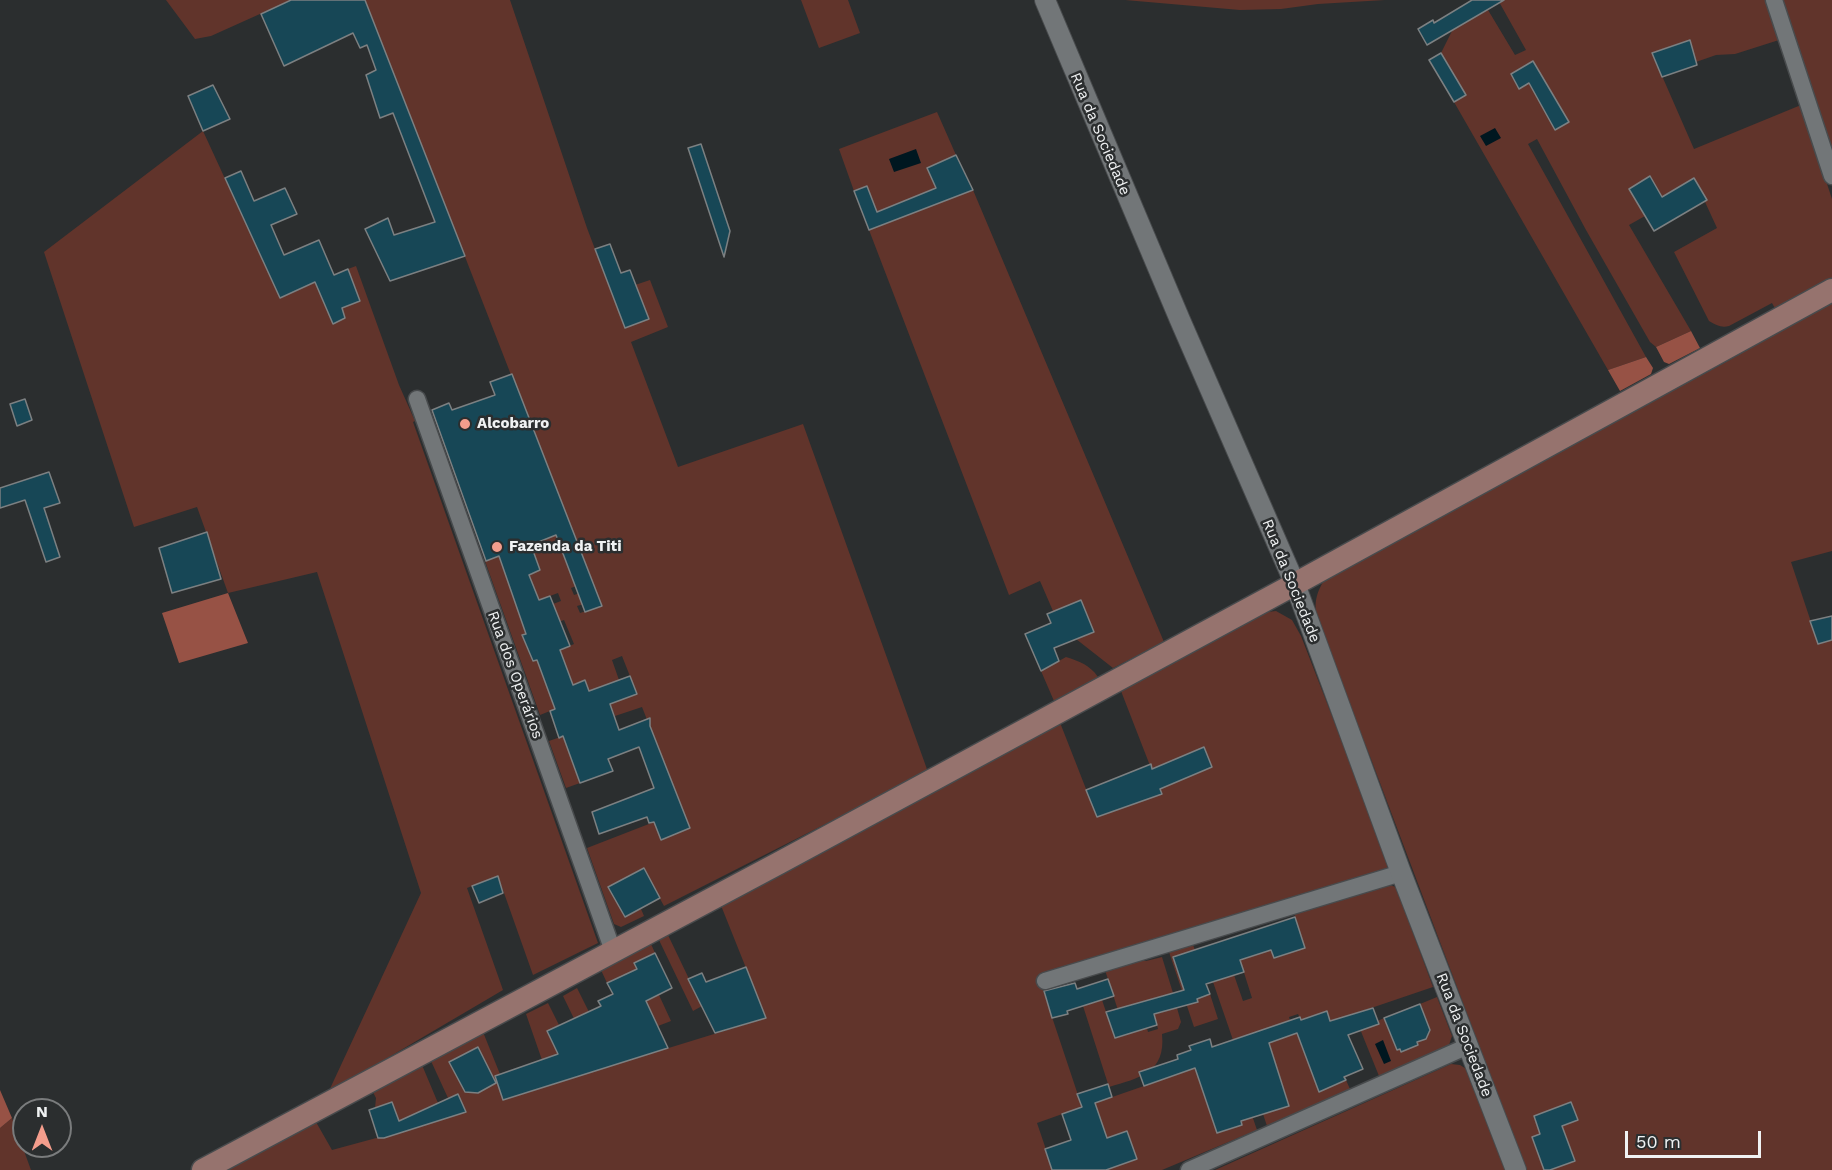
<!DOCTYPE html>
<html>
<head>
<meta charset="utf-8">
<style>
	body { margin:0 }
	#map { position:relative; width:1832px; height:1170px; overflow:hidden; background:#2b2e2f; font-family:"Work Sans",sans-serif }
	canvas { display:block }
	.north { position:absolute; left:12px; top:1098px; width:60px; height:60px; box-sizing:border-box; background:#2b2e2f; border:2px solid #7a7c7d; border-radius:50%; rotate:0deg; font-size:16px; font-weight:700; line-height:24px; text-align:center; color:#f0f2f3 }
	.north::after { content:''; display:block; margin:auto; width:21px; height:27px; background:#f49d8c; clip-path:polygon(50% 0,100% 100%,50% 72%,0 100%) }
	.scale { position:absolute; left:1625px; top:1131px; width:136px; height:27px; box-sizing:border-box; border:3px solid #f0f2f3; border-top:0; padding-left:8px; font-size:18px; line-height:21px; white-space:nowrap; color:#f0f2f3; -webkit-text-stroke:4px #2b2e2f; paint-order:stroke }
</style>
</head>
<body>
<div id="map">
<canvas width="1832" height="1170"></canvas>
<div class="north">N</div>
<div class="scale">50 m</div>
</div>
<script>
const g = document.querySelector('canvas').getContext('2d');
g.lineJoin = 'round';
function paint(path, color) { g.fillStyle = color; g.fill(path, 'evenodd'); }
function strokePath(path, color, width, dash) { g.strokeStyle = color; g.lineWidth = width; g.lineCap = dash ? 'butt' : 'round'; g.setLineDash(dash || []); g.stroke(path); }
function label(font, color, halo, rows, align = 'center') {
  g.font = font + ' "Work Sans",sans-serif'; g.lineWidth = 5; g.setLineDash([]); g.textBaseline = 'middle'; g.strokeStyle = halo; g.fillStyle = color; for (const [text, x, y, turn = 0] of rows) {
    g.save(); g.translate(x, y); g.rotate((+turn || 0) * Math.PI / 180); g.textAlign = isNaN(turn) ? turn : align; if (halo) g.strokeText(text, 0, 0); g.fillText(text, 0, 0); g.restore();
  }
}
paint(new Path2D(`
	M166 0H291L211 36 195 39Z
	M365 0H510L587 228 625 328 649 319 635 285 650 280 668 327 631 342 678 467 803 424 928 772 664 906 643 868 609 887 625 917 641 909 644 916 621 927 614 924 587 848 654 822 690 828 642 707 615 716 611 706 596 711 591 696 637 694 622 656 612 660 619 680 589 691 585 680 564 688 569 675 560 650 574 644 564 620 522 635 532 661 537 660 555 709 540 715 485 561 499 556 534 611 561 601 558 593 539 600 529 575 540 570 531 545 556 535 585 583 571 588 574 595 580 593 584 604 577 606 580 613 601 606Z
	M801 0H848L860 33 819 48Z
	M1125 0H1385L1318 4 1281 9 1240 10Z
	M1498 0H1767L1779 40 1735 54 1716 55 1696 62 1689 40 1652 53 1694 149 1801 105 1832 199V281L1777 312 1772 303 1729 326C1721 328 1716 325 1709 321L1674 252 1717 228 1694 178 1662 197 1650 177 1629 189 1645 216 1629 225 1691 331 1656 347 1650 342 1586 230 1537 139 1528 144 1646 357 1608 370 1454 102 1465 95 1441 53 1453 29 1488 10 1515 55 1526 50ZM1533 61 1568 121 1555 129 1529 83 1519 88 1511 74Z
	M1780 0H1832V152Z
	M937 112 956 155 927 168 936 188 877 212 867 186 854 191 839 149Z
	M203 131 280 298 316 282 333 324 345 318 342 308 360 301 348 269 356 266 399 385 415 421 413 422 598 943 533 975 498 876 467 888 503 990 328 1093 421 893 317 572 228 593 197 507 134 527 44 252Z
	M973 190 1164 642 1113 668 1076 639 1053 611 1040 581 1009 595 869 230Z
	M1832 300V551L1791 562 1818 643 1832 640V1170H1550L1575 1160 1562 1126 1578 1120 1571 1102 1534 1116 1540 1134 1532 1137 1544 1170H1526L1371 759 1317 625C1314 601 1315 594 1328 574L1726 362Z
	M1276 611 1292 620 1301 636 1389 863 1387 872 1037 977 1043 990 1082 1107 1037 1123 1053 1170H222L316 1122 332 1150 402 1131 392 1102 375 1108 376 1098 373 1092 422 1065 438 1103 420 1111 425 1124 465 1112 458 1095 448 1098 431 1061 483 1032 504 1084 503 1099 766 1018 720 903 1059 720 1097 817 1161 794 1121 691 1174 663 1177 656 1259 613Z
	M1066 657C1079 661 1090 665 1098 677L1054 701 1041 671Z
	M563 736 580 783 566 788 549 741Z
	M1386 884 1396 887 1433 987 1330 1022 1326 1011 1301 1020 1298 1014 1289 1017 1291 1024 1233 1040 1213 982 1234 975 1243 1001 1252 998 1240 960 1271 950 1275 958 1305 948 1293 910Z
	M668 935 702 1006 693 1011 659 940Z
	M651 944 655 953 634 963 643 981 640 983 648 1000 659 995 671 1021 658 1026C648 1007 624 1000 614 979L607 983 601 970Z
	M1193 945 1195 950 1173 957 1187 1001 1210 994 1218 1019 1194 1027 1169 952Z
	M1162 957 1173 993 1140 1002 1148 1032 1158 1029 1154 1014 1177 1008 1181 1022 1178 1029 1162 1034C1166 1073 1139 1078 1109 1087L1083 1006 1102 1000 1115 1038 1126 1035 1105 970 1141 960 1146 961Z
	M577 988 594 1022 579 1029 563 996Z
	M1437 997 1452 1036 1449 1045 1379 1076 1360 1029 1384 1018 1397 1050 1400 1049 1401 1052 1418 1045 1417 1042 1426 1039 1430 1030 1420 1004Z
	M548 1003 559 1025 547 1031 562 1062 542 1060 526 1014Z
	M1297 1033 1319 1091 1346 1080 1350 1089 1267 1126 1263 1114 1289 1105 1269 1043Z
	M1216 1061 1238 1074 1257 1130 1162 1170H1100L1095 1103ZM1203 1091 1242 1125 1217 1133Z
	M1451 1064 1460 1065 1468 1070 1505 1170H1215Z
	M12 1118 31 1170H0V1128Z`), '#61342b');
paint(new Path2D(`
	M1691 331 1700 348 1669 364 1664 362 1656 347Z
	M1646 357 1653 368 1651 374 1620 391 1608 370Z
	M228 593 248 643 179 663 162 613Z
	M0 1090 12 1118 0 1128Z`), '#975245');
paint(new Path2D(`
	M1495 128 1501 138 1486 146 1480 136Z
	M916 149 921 163 894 172 889 159Z
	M1383 1040 1391 1061 1384 1064 1375 1044Z`), '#001720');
const building = new Path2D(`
	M291 0H365L465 256 390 281 365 229 388 218 394 235 435 222 393 113 380 118 366 75 376 70 367 45 360 48 353 33 284 66 261 14Z
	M1472 0H1504L1427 45 1418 29 1433 20 1434 23Z
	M1690 40 1697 65 1662 77 1652 53Z
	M1441 53 1466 95 1454 102 1429 60Z
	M1533 61 1569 122 1555 130 1529 83 1519 89 1511 74Z
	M213 85 230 119 203 131 188 96Z
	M701 144 730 231 724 257 688 148Z
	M956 155 973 190 869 230 854 191 867 186 877 212 936 188 927 168Z
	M241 171 254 201 285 188 297 214 271 225 284 255 319 240 334 275 348 269 360 301 342 308 345 318 333 324 315 282 280 298 225 178Z
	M1650 176 1662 197 1694 178 1707 200 1654 231 1629 189Z
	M610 244 621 273 630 270 649 319 625 328 595 249Z
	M512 374 602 606 585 612 556 535 531 545 540 570 529 575 539 600 550 596 570 646 560 650 573 685 585 680 589 691 630 676 637 694 610 704 619 730 650 718V726L690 828 661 840 654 822 649 823 647 817 599 834 592 812 654 788 639 747 608 759 613 771 580 783 563 736 559 738 550 711 555 709 537 660 533 661 522 635 526 634 499 556 486 561 432 410 449 403 452 410 495 395 490 382Z
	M25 399 32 420 17 426 10 404Z
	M49 472 60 503 44 508 60 557 46 562 25 500 0 508V488Z
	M207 532 221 579 172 593 159 548Z
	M1081 600 1094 632 1054 648 1059 661 1041 671 1025 634 1051 623 1047 614Z
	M1832 616V640L1818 644 1810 621Z
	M1204 747 1212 767 1160 789 1162 794 1097 817 1086 790 1151 764 1152 769Z
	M644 868 660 898 625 917 608 887Z
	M498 876 503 893 479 903 472 886Z
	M1295 917 1305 948 1274 958 1271 950 1240 960 1244 972 1206 984 1210 994 1197 999 1198 1002 1154 1014 1157 1025 1115 1038 1106 1012 1184 990 1173 957Z
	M655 953 672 988 646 1001 668 1048 503 1100 495 1076 558 1054 547 1031 601 1006 598 1001 613 994 607 983 637 969 634 963Z
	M746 967 766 1018 715 1033 688 979 702 973 706 982Z
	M1108 979 1114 996 1067 1011 1068 1014 1052 1018 1044 991 1075 983 1077 989Z
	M1420 1004 1430 1030 1426 1039 1417 1042 1418 1045 1401 1052 1400 1049 1397 1050 1384 1018Z
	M1373 1008 1379 1024 1348 1035 1363 1069 1344 1077 1346 1080 1319 1092 1297 1033 1269 1043 1289 1106 1241 1121 1242 1125 1217 1133 1195 1068 1144 1086 1139 1072 1178 1059 1177 1055 1191 1050 1189 1046 1210 1039 1212 1047 1300 1017 1301 1020 1327 1011 1330 1021Z
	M478 1047 496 1083 478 1093 465 1092 449 1062Z
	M1108 1084 1112 1097 1095 1103 1107 1138 1127 1131 1137 1159 1106 1170H1052L1045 1149 1071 1140 1062 1114 1082 1107 1077 1094Z
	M458 1094 466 1112 384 1138H378L369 1110 392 1102 399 1121Z
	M1571 1102 1578 1120 1562 1126 1575 1161 1550 1170H1544L1532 1137 1540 1134 1534 1116Z`);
paint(building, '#174756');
strokePath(building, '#7c8082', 1.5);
const minor = new Path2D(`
	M1774 0 1832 176
	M417 399 613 951
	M1045 981 1401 873
	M1189 1170 1468 1046`);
const tertiary = new Path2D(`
	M1045 0 1180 320 1295 584 1400 870 1516 1170`);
const secondary = new Path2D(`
	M203 1170 779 863 1295 584 1832 290`);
strokePath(minor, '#484b4d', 19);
strokePath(tertiary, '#484b4d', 22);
strokePath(secondary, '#484b4d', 25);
strokePath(minor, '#727678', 16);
strokePath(tertiary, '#727678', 20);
strokePath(secondary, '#96736e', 22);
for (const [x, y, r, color] of [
	[465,424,6,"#f49d8c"],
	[497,547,6,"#f49d8c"]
]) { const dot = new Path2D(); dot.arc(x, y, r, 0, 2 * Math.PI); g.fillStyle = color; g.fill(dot); strokePath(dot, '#2b2e2f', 2); }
label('15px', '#f0f2f3', '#2b2e2f', [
	["Rua da Sociedade",1100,134,67],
	["Rua da Sociedade",1291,581,68],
	["Rua dos Operários",515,675,70],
	["Rua da Sociedade",1464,1035,69]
]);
label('bold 15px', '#f0f2f3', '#2b2e2f', [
	["Alcobarro",477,424],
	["Fazenda da Titi",509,547]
], 'left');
</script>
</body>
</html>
